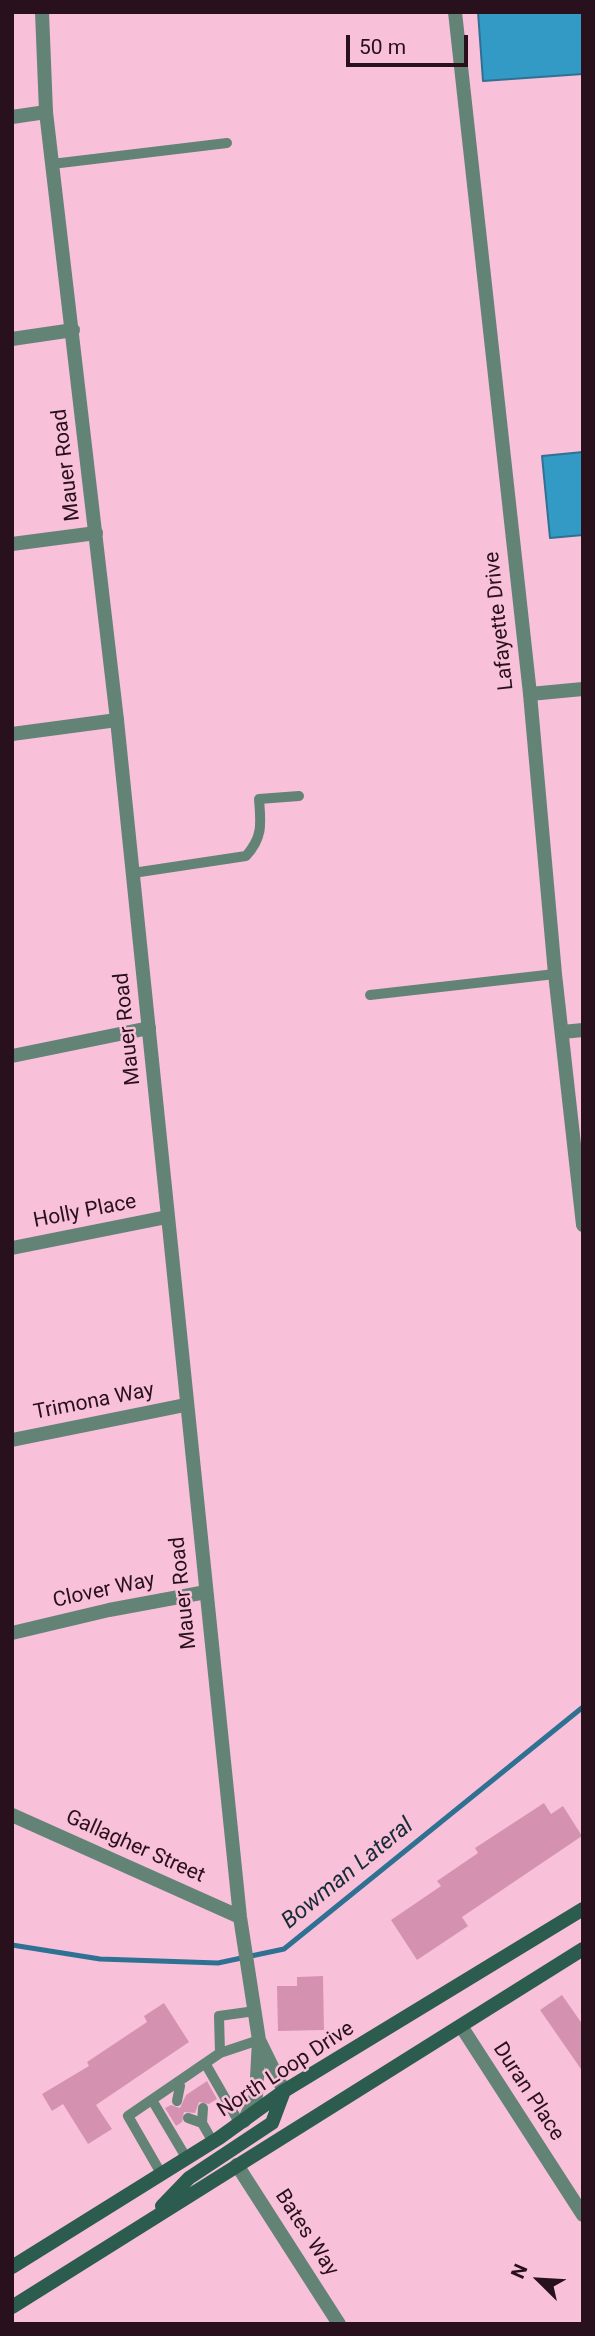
<!DOCTYPE html>
<html>
<head>
<meta charset="utf-8">
<style>
	body { margin:0 }
	#map { position:relative; width:595px; height:2336px; overflow:hidden; background:#f9c1d9; font-family:Roboto,sans-serif }
	canvas { display:block }
	.frame { position:absolute; inset:0; border:14px solid #28101c; pointer-events:none }
	.north { position:absolute; left:504px; top:2245px; width:70px; height:70px; -webkit-text-stroke:5px #f9c1d9; paint-order:stroke; rotate:294deg; font-size:19px; font-weight:700; line-height:28px; text-align:center; color:#28101c }
	.north::after { content:''; display:block; margin:auto; width:24px; height:32px; background:#28101c; clip-path:polygon(50% 0,100% 100%,50% 72%,0 100%) }
	.scale { position:absolute; left:346px; top:35px; width:122px; height:32px; box-sizing:border-box; border:4px solid #28101c; border-top:0; padding-left:9px; font-size:21px; line-height:24px; white-space:nowrap; color:#28101c; -webkit-text-stroke:5px #f9c1d9; paint-order:stroke }
</style>
</head>
<body>
<div id="map">
<canvas width="595" height="2336"></canvas>
<div class="frame"></div>
<div class="north">N</div>
<div class="scale">50 m</div>
</div>
<script>
const g = document.querySelector('canvas').getContext('2d');
g.lineJoin = 'round';
function paint(path, color) { g.fillStyle = color; g.fill(path, 'evenodd'); }
function strokePath(path, color, width, dash) { g.strokeStyle = color; g.lineWidth = width; g.lineCap = dash ? 'butt' : 'round'; g.setLineDash(dash || []); g.stroke(path); }
function label(font, color, halo, rows, align = 'center') {
  g.font = font + ' Roboto,sans-serif'; g.lineWidth = 5; g.setLineDash([]); g.textBaseline = 'middle'; g.strokeStyle = halo; g.fillStyle = color; for (const [text, x, y, turn = 0] of rows) {
    g.save(); g.translate(x, y); g.rotate((+turn || 0) * Math.PI / 180); g.textAlign = isNaN(turn) ? turn : align; if (halo) g.strokeText(text, 0, 0); g.fillText(text, 0, 0); g.restore();
  }
}
const water = new Path2D(`
	M478 12H583V74L483 81Z
	M583 452V535L550 538 542 456Z`);
paint(water, '#329ac5');
strokePath(water, '#2f7192', 2);
strokePath(new Path2D(`
	M12 1945 100 1959 218 1963 284 1949 583 1707`), '#2f7192', 5);
paint(new Path2D(`
	M544 1803 551 1814 563 1806 582 1836 462 1917 468 1926 417 1960 391 1920 441 1886 437 1881 478 1853 475 1848Z
	M323 1976 324 2030 278 2031 277 1986H297V1977Z
	M562 1995 583 2025V2072L540 2010Z
	M164 2003 189 2042 96 2105 112 2129 88 2144 63 2104 52 2111 42 2094 89 2066 87 2062 147 2022 144 2016Z
	M207 2081 217 2099 209 2104 199 2102 195 2113 184 2112 182 2122 176 2126 165 2108 171 2105 180 2108 186 2095Z`), '#d492b0');
strokePath(new Path2D(`
	M52 164 227 143
	M133 873 246 856C263 837 261 824 259 799L299 796
	M370 995 555 974
	M220 2053 259 2040
	M205 2063 240 2124
	M152 2100 187 2159
	M177 2101 180 2086 177 2083
	M188 2118 202 2123 203 2108
	M202 2123 213 2142
	M162 2175 128 2116 220 2053 219 2016 255 2011`), '#648377', 10);
strokePath(new Path2D(`
	M12 117 46 112
	M12 339 73 330
	M12 544 96 533
	M530 694 583 689
	M12 734 117 720
	M562 1032 583 1030
	M12 1056 149 1028
	M12 1248 167 1217
	M12 1440 185 1405
	M12 1633 109 1610 206 1592
	M461 2026 583 2215
	M237 2165 339 2324`), '#648377', 14);
strokePath(new Path2D(`
	M42 12 46 112 117 720 240 1917 259 2040 256 2096 244 2121
	M455 12 530 694 555 974 583 1225
	M12 1815 240 1917
	M260 2042 284 2091`), '#648377', 14);
strokePath(new Path2D(`
	M162 2206 189 2178 272 2123 284 2091
	M12 2267 219 2138 284 2091 583 1909
	M12 2307 583 1949`), '#2b5c4d', 14);
label('21px', '#28101c', '#f9c1d9', [
	["Mauer Road",67,465,-97],
	["Lafayette Drive",500,621,-96],
	["Mauer Road",128,1029,-96],
	["Holly Place",85,1212,-11],
	["Trimona Way",94,1402,-11],
	["Clover Way",104,1591,-12],
	["Mauer Road",184,1593,-96],
	["Gallagher Street",135,1847,24],
	["North Loop Drive",286,2070,-33],
	["Duran Place",528,2092,57],
	["Bates Way",306,2233,57]
]);
label('italic 23px', '#162c37', '#f9c1d9', [
	["Bowman Lateral",348,1874,-39]
]);
</script>
</body>
</html>
